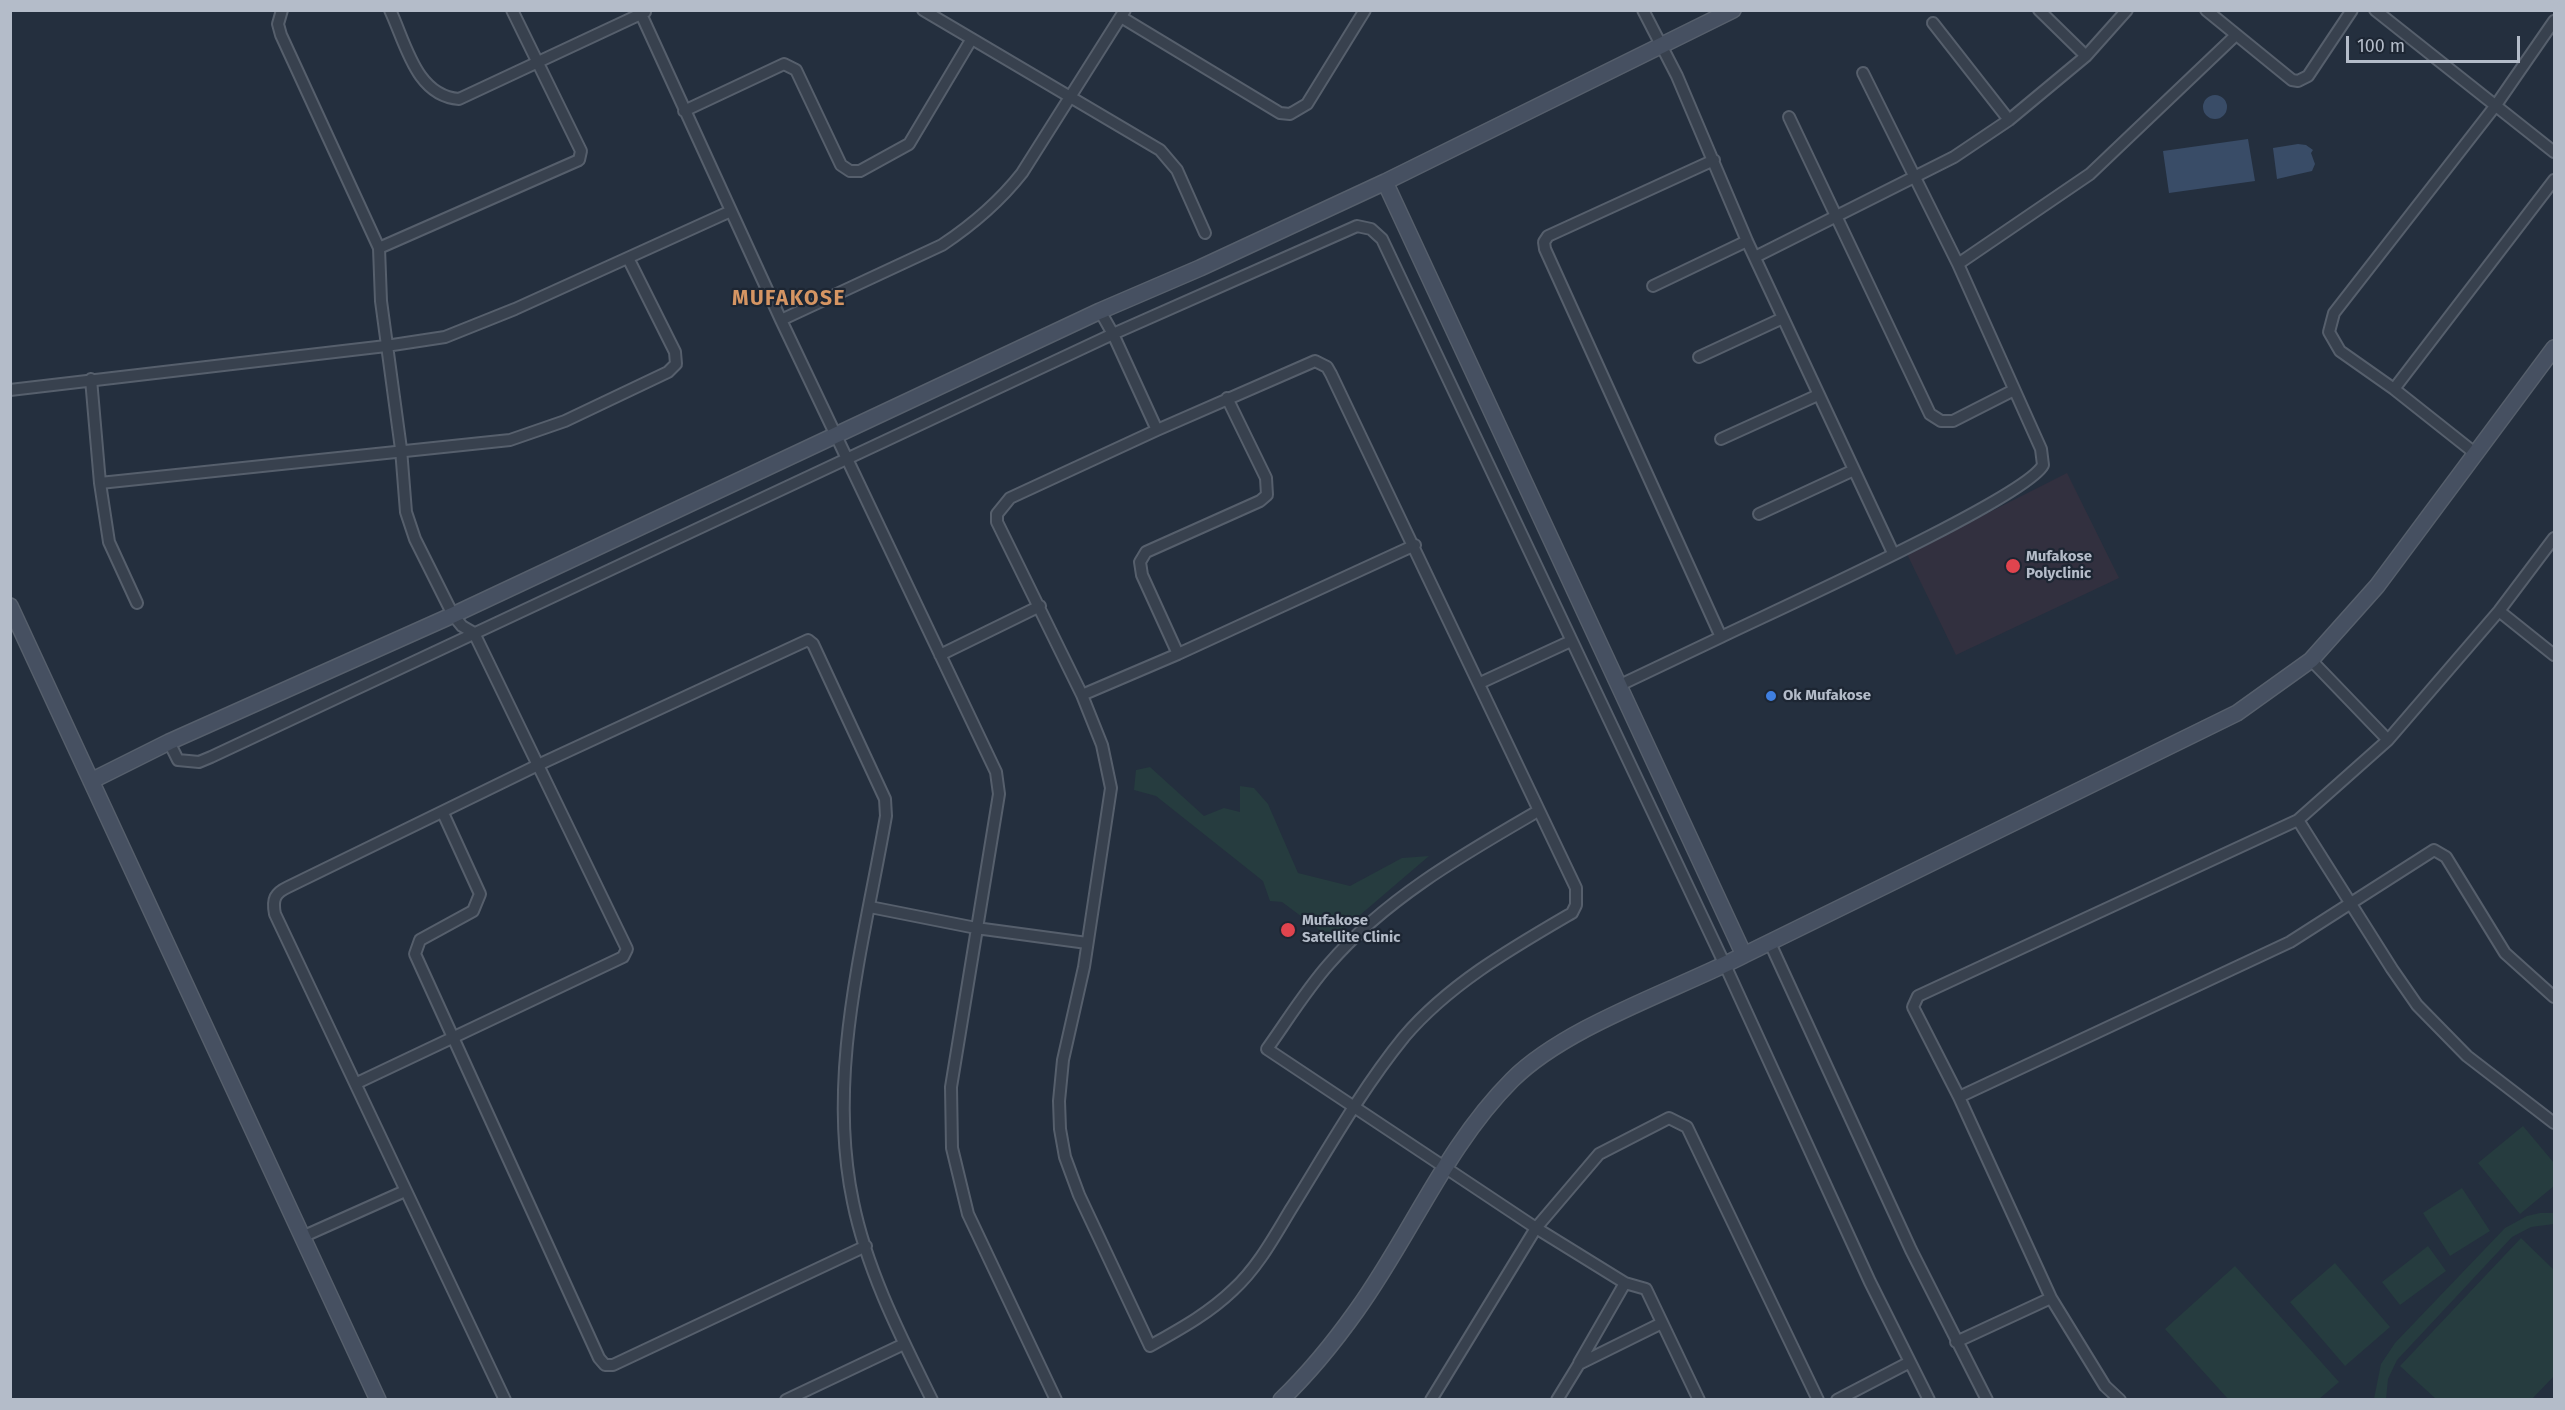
<!DOCTYPE html>
<html>
<head>
<meta charset="utf-8">
<style>
	body { margin:0 }
	#map { position:relative; width:2565px; height:1410px; overflow:hidden; background:#242f3e; font-family:"Fira Sans",sans-serif }
	canvas { display:block }
	.frame { position:absolute; inset:0; border:12px solid #b4bcc9; pointer-events:none }
	.scale { position:absolute; left:2346px; top:36px; width:174px; height:27px; box-sizing:border-box; border:3px solid #b4bcc9; border-top:0; padding-left:8px; font-size:18px; line-height:21px; white-space:nowrap; color:#b4bcc9; -webkit-text-stroke:4px #1d2633; paint-order:stroke }
</style>
</head>
<body>
<div id="map">
<canvas width="2565" height="1410"></canvas>
<div class="frame"></div>
<div class="scale">100 m</div>
</div>
<script>
const g = document.querySelector('canvas').getContext('2d');
g.lineJoin = 'round';
function paint(path, color) { g.fillStyle = color; g.fill(path, 'evenodd'); }
function strokePath(path, color, width, dash) { g.strokeStyle = color; g.lineWidth = width; g.lineCap = dash ? 'butt' : 'round'; g.setLineDash(dash || []); g.stroke(path); }
function label(font, color, halo, rows, align = 'center') {
  g.font = font + ' "Fira Sans",sans-serif'; g.lineWidth = 4.5; g.setLineDash([]); g.textBaseline = 'middle'; g.strokeStyle = halo; g.fillStyle = color; for (const [text, x, y, turn = 0] of rows) {
    g.save(); g.translate(x, y); g.rotate((+turn || 0) * Math.PI / 180); g.textAlign = isNaN(turn) ? turn : align; if (halo) g.strokeText(text, 0, 0); g.fillText(text, 0, 0); g.restore();
  }
}
paint(new Path2D(`
	M2067 473 2119 578 1956 655 1907 554Z`), '#32303f');
paint(new Path2D(`
	M1150 767 1204 816 1224 808 1240 812V786L1254 788 1268 804 1298 873 1350 886 1402 858 1429 856 1339 933 1321 931 1282 902 1270 901 1263 881 1156 796 1134 790 1136 770Z
	M2523 1126 2554 1163V1186L2520 1214 2478 1163Z
	M2462 1188 2490 1231 2450 1256 2423 1213Z
	M2540 1213H2554V1224L2531 1227 2512 1237 2397 1360 2388 1379 2386 1399H2374L2381 1364 2395 1343 2505 1228 2527 1216Z
	M2521 1238 2554 1270V1376L2532 1399H2436L2400 1366Z
	M2428 1246 2446 1271 2400 1305 2382 1282Z
	M2335 1263 2390 1327 2345 1366 2290 1302Z
	M2235 1266 2339 1382 2319 1399H2228L2165 1329Z`), '#263c3f');
paint(new Path2D(`
	M2203 107a12 12 0 1 1 24 0a12 12 0 1 1-24 0Z
	M2248 139 2255 181 2169 193 2163 151Z
	M2298 144 2306 145 2313 150 2311 153 2315 164 2312 171 2277 179 2273 148Z`), '#394c67');
const street = new Path2D(`
	M282 10 278 24 281 35 379 248 381 301 401 449 406 512 415 539 453 615 462 626 474 633 627 949 623 957 357 1083
	M390 10C406 44 416 96 459 99L645 12
	M923 10 1160 150 1177 170 1205 233
	M1643 10 1677 76 1747 241 1893 553
	M2039 10 2086 56
	M2206 10 2292 80 2298 81 2308 76 2352 10
	M2375 10 2554 152
	M641 14 781 320 996 772 999 794 951 1087 952 1148 968 1214 1056 1400
	M1121 17 1280 113 1290 114 1307 104 1365 10
	M1933 23 2009 120
	M684 111 784 64 796 70 841 165 850 171H860L909 144 971 40
	M1789 117 1930 414 1941 421H1953L2014 390
	M379 248 579 160 581 151 512 10
	M1755 257 1954 157 2009 120 2086 56 2127 10
	M1958 264 2090 174 2236 35
	M1653 286 1747 241
	M1100 311 1113 334 1157 430
	M781 320 942 245C972 225 1000 201 1022 173L1125 10
	M1699 357 1783 318
	M1315 361 1327 367 1331 374 1576 888V905L1572 913C1512 948 1449 984 1404 1037 1361 1090 1327 1151 1291 1209 1274 1237 1258 1267 1233 1290 1208 1314 1180 1329 1150 1346L1079 1195 1065 1157 1060 1129 1059 1101 1063 1060 1084 967 1111 788 1102 745 1082 695 997 522V514L1010 498 1157 430Z
	M91 379 100 483 109 542 137 603
	M2394 389 2554 180
	M10 390 386 346 445 337 515 309 731 211
	M1721 439 1818 395
	M2476 454 2394 389 2340 351 2329 332 2334 313 2496 105 2554 21
	M100 483 510 440 565 421 668 372 676 364 675 352 628 258
	M1759 514 1854 470
	M2499 611 2554 655
	M1721 637C1770 613 2026 498 2043 465L2041 449 1958 264 1863 73
	M1178 654 1415 545
	M940 655 1040 606
	M2311 660 2388 740
	M1480 683 1571 641
	M1618 686 1721 637 1545 249 1544 242 1548 236 1714 160
	M1082 695 1178 654 1142 575 1140 562 1146 552 1260 501 1267 495 1266 478 1227 398
	M169 742 178 760 199 762 211 757 1113 334 1357 226 1371 229 1382 239 1725 965 1870 1282 1929 1400
	M1538 811C1464 854 1386 898 1329 964 1306 990 1287 1021 1267 1049L1536 1228 1625 1283 1646 1289 1699 1400
	M443 813 480 894 473 911 420 940 415 954 599 1358 605 1365H613L866 1246
	M2298 820 2388 740 2499 611 2554 538
	M870 907 976 928 1087 943
	M1770 943 1911 1250 1987 1400
	M1959 1097 2290 942 2434 850 2446 857 2505 953 2554 997
	M302 1237 405 1191
	M1956 1342 2051 1298
	M1579 1363 1625 1283
	M505 1400 275 914C272 899 275 893 288 887L538 765 808 640 813 644 885 799 886 816C864 943 826 1074 853 1202 867 1271 901 1337 932 1400
	M786 1400 904 1344
	M1431 1400 1536 1228 1599 1154 1669 1118 1687 1127 1818 1400
	M1557 1400 1579 1364 1662 1323
	M1837 1400 1910 1362
	M2120 1400 2105 1386 2051 1298 1959 1097 1913 1007 1918 996 2298 820 2392 969 2417 1005 2467 1056 2554 1123`);
const secondary = new Path2D(`
	M10 606 378 1400
	M91 781 169 742 453 615 1100 311 1200 268 1385 182 1733 10
	M1744 955 2237 713 2311 660 2377 586 2554 348
	M1281 1400C1309 1373 1335 1341 1357 1310 1411 1235 1446 1146 1512 1080 1566 1026 1674 991 1744 955L1385 182`);
strokePath(street, '#565f6c', 14);
strokePath(secondary, '#565f6c', 18);
strokePath(street, '#38414e', 10);
strokePath(secondary, '#465061', 15);
for (const [x, y, r, color] of [
	[2013,566,8,"#e0444e"],
	[1771,696,6,"#3f7fe0"],
	[1288,930,8,"#e0444e"]
]) { const dot = new Path2D(); dot.arc(x, y, r, 0, 2 * Math.PI); g.fillStyle = color; g.fill(dot); strokePath(dot, '#1d2633', 2); }
label('bold 15px', '#b4bcc9', '#1d2633', [
	["Mufakose",2026,557],
	["Polyclinic",2026,574],
	["Ok Mufakose",1783,696],
	["Mufakose",1302,921],
	["Satellite Clinic",1302,938]
], 'left');
g.letterSpacing = '1.5px';
label('bold 21px', '#d59563', '#1d2633', [
	["MUFAKOSE",789,299]
]);
g.letterSpacing = '0px';
</script>
</body>
</html>
